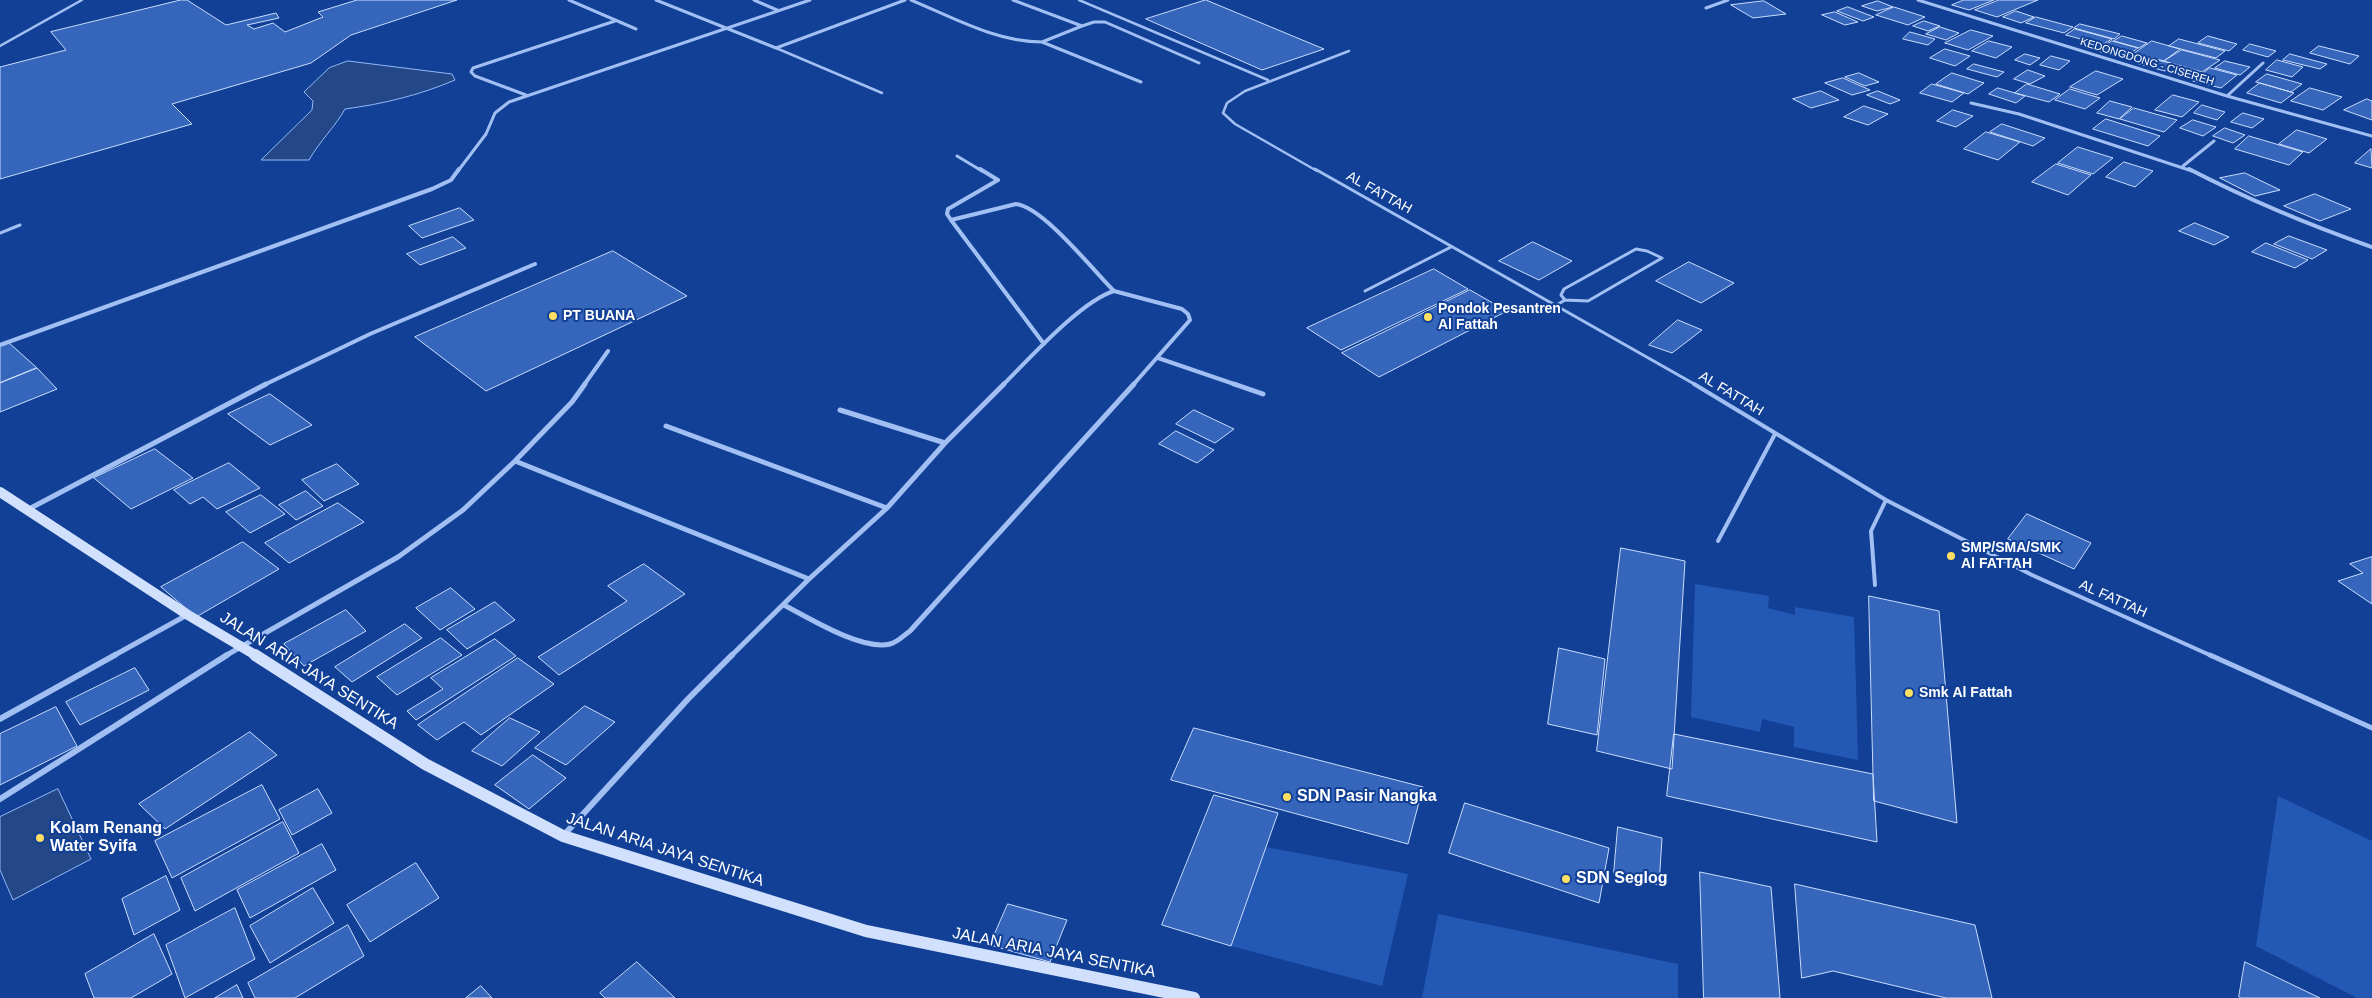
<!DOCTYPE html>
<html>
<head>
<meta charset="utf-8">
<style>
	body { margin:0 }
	canvas { display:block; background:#114096 }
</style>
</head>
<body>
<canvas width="2372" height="998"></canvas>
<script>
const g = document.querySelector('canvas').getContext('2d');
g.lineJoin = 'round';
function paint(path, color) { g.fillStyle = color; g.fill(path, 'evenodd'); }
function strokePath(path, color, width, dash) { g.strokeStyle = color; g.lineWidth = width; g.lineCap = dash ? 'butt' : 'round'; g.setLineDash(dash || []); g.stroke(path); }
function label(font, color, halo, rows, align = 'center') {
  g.font = font + ' Helvetica,sans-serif'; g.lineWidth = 4; g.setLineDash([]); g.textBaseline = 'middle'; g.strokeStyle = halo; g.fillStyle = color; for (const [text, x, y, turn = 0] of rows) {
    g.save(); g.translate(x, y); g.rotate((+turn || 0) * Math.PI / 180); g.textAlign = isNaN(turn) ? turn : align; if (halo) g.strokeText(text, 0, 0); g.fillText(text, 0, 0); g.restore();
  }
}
paint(new Path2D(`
	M1695 584 1769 596 1768 608 1795 615V607L1854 617 1858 760 1794 747V727L1762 719 1760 732 1691 717Z
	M2278 796 2372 841V998H2357L2256 946Z
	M1266 847 1408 874 1382 986 1231 946Z
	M1438 914 1678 964V998H1422Z`), '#2458b5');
const water = new Path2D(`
	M348 61 452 74 455 80C420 95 383 104 345 109 335 127 319 142 309 160H261L312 110 313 101 304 92 329 68Z
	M58 789 91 859 13 900 0 870V817Z`);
paint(water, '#244788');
strokePath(water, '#92b8f7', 1);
const building = new Path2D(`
	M181 0H187L226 25 276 13 279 18 247 25 254 29 273 23 285 32 323 17 318 12 357 0H457L351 35 311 63 172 104 192 124 0 179V67L66 50 51 32Z
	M1206 0 1324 49 1262 70 1146 19Z
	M1964 0H1994L1969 10 1952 5Z
	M1999 0H2038L1997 17 1975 10Z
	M1764 1 1786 14 1753 18 1731 5Z
	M1878 1 1893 7 1877 11 1862 6Z
	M1848 7 1874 17 1863 21 1837 11Z
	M1894 7 1925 17 1908 25 1876 15Z
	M2016 11 2034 17 2021 23 2003 17Z
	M1835 12 1858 22 1845 25 1822 15Z
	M2036 17 2073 27 2064 33 2026 23Z
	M1924 21 1940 26 1928 31 1913 26Z
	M2080 24 2120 34 2114 39 2074 28Z
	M1940 27 1959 33 1946 40 1926 34Z
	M2075 29 2112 39 2102 45 2066 35Z
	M1971 30 1993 36 1968 50 1945 43Z
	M1910 32 1935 39 1928 45 1903 39Z
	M2122 36 2147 43 2139 48 2114 41Z
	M2208 36 2237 44 2229 51 2198 43Z
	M2179 39 2225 51 2216 58 2169 46Z
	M1989 41 2012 47 1996 58 1972 51Z
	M2112 41 2138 48 2124 58 2097 51Z
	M2152 41 2180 49 2164 61 2135 53Z
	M2250 44 2276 51 2268 57 2243 50Z
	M2319 46 2359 56 2350 64 2310 53Z
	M1945 49 1970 56 1955 66 1930 58Z
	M2182 50 2220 60 2202 72 2164 61Z
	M2025 54 2040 58 2030 65 2015 60Z
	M2290 54 2327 64 2320 69 2283 60Z
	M2051 56 2070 61 2059 70 2040 65Z
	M2149 58 2174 64 2165 71 2139 64Z
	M2277 60 2303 67 2292 77 2266 70Z
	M2225 61 2250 67 2240 75 2215 68Z
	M1974 64 2004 72 1997 77 1967 69Z
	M2210 68 2237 75 2221 88 2193 81Z
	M2028 70 2045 76 2030 84 2014 79Z
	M2096 71 2123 79 2097 95 2070 87Z
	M1859 73 1879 82 1865 86 1845 77Z
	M1952 73 1984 83 1968 94 1936 84Z
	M2267 74 2302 84 2291 92 2256 82Z
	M1843 78 1870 90 1852 95 1825 83Z
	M2260 83 2294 93 2281 103 2247 93Z
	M1932 84 1964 93 1952 102 1920 93Z
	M2027 84 2060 94 2049 102 2015 93Z
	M1998 88 2025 96 2016 103 1989 94Z
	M2310 88 2342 97 2323 110 2291 101Z
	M2070 89 2100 98 2085 109 2055 100Z
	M1821 91 1839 100 1811 108 1793 99Z
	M1878 91 1900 100 1890 104 1867 95Z
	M2173 95 2199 102 2182 117 2155 110Z
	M2367 99 2372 101V120L2344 110Z
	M2110 101 2132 107 2119 119 2097 113Z
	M2202 105 2225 112 2217 120 2194 113Z
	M1864 106 1888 114 1868 125 1844 117Z
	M2134 108 2177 120 2164 132 2120 119Z
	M1953 110 1973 116 1956 127 1937 121Z
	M2243 113 2264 119 2252 128 2231 122Z
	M2106 119 2160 136 2148 146 2093 129Z
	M2193 120 2216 127 2203 136 2180 128Z
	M2002 124 2045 138 2033 146 1990 132Z
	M2225 128 2245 135 2233 143 2213 136Z
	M2297 130 2327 139 2309 153 2279 144Z
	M1986 132 2020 142 1998 160 1964 149Z
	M2249 136 2303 152 2289 165 2235 149Z
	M2078 147 2113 158 2093 174 2058 163Z
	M2371 149 2372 168 2355 163Z
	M2124 162 2153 171 2135 187 2106 177Z
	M2056 164 2091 175 2068 195 2032 182Z
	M2245 173 2280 190 2255 196 2220 178Z
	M2315 194 2351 209 2320 221 2284 206Z
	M460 208 474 220 422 238 409 226Z
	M2195 223 2229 237 2214 245 2179 231Z
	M2289 236 2327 250 2312 259 2274 244Z
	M453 237 466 248 420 265 407 254Z
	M1533 242 1572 261 1539 280 1499 261Z
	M2266 243 2308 260 2295 268 2252 252Z
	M613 251 687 296 486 391 415 337Z
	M1689 262 1734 283 1701 303 1656 281Z
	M1434 269 1468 289 1341 350 1307 328Z
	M1470 290 1507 311 1379 377 1342 353Z
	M1678 320 1702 330 1672 353 1649 345Z
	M8 342 37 368 0 383V346Z
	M37 368 57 389 0 412V383Z
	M270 394 312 425 270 445 228 414Z
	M1194 410 1234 429 1215 443 1176 424Z
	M1176 431 1214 450 1197 463 1159 444Z
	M155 449 193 478 131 509 94 478Z
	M229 463 260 488 217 509 203 497 190 504 174 490Z
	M337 464 359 484 324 501 302 480Z
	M306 491 323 506 296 520 279 505Z
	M261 495 285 514 250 533 226 512Z
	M338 503 364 522 289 563 265 543Z
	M2027 514 2091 543 2074 569 2008 539Z
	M243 542 279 569 196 617 161 587Z
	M1621 548 1685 561 1672 769 1597 751Z
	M2372 557V604L2338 581 2363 573 2350 564Z
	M644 564 685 594 559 675 538 657 627 601 608 586Z
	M451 588 475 609 440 630 416 608Z
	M1869 596 1939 611 1957 823 1874 801Z
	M495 602 515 620 467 649 447 630Z
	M346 610 366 631 304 666 284 644Z
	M405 624 422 638 352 682 335 667Z
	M441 638 462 655 397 695 377 677Z
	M495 639 516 656 416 720 407 711 443 689 431 678Z
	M1559 648 1605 659 1597 735 1548 724Z
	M518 658 554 684 481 735 464 722 437 740 418 725Z
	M135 668 149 690 80 725 66 702Z
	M585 706 615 722 566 765 535 748Z
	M56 707 77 746 0 785V734Z
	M510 718 540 732 502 766 472 751Z
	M1194 728 1423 787 1408 844 1171 780Z
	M250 732 277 755 165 829 139 804Z
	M1674 734 1873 774 1877 842 1667 796Z
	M533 755 566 778 529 809 495 785Z
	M262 785 280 819 172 878 155 841Z
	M318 789 332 813 292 835 279 810Z
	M1214 795 1278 813 1231 946 1162 925Z
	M1465 803 1609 848 1599 903 1449 853Z
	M283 822 299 853 195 911 181 878Z
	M1618 827 1662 838 1659 885 1614 873Z
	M322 844 336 870 250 918 237 890Z
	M416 863 439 898 370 942 347 905Z
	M1700 872 1771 887 1780 998H1704Z
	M166 876 180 910 134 935 122 899Z
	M1795 884 1975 925 1992 998H1946L1833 971 1802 978Z
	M313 888 334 923 270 963 250 926Z
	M1008 904 1067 920 1050 962 990 945Z
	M235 908 255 959 185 998 166 945Z
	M348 925 364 956 295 998H255L248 983Z
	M154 934 172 974 131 998H94L85 974Z
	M637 962 675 998H605L600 993Z
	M2245 962 2320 998H2241L2239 997Z
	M237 985 243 998H215Z
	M481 986 492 998H466Z`);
paint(building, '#3566bc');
strokePath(building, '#c9dcfd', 1);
strokePath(new Path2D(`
	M1079 0 1268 80
	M0 46 82 0
	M776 48 882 93
	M1317 171 1235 124 1223 113 1227 103 1245 91 1349 51`), '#a1bff3', 2.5);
strokePath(new Path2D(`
	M1315 169 1696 385
	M0 233 20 225
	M1636 249 1647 251 1662 258 1588 301 1565 300 1561 295 1564 289Z
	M1365 291 1451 247
	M1555 306 1565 300`), '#a1bff3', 3);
strokePath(new Path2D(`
	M1694 384 1886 500 2032 575 2212 656
	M1718 541 1775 434
	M1875 585 1871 531 1886 500`), '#a1bff3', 4);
strokePath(new Path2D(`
	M2210 655 2372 728`), '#a1bff3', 5);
strokePath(new Path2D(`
	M569 0 636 29
	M656 0 776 48 905 0
	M754 0 777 10
	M911 0C952 17 996 42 1042 42
	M1013 0 1082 26 1042 42 1141 82
	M1918 0 2227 96 2372 136
	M1706 8 1728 0
	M1082 26 1094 22H1105L1199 63
	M526 95 475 76 471 72 473 68 615 21
	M2227 96 2263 63
	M1971 103 2019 114 2192 171
	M957 156 982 171
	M2183 166 2214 141
	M458 171 486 134 495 113 509 102 810 0`), '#a1bff3', 3);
strokePath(new Path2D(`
	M2189 169C2249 200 2309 225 2372 247
	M951 220 947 214 948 209 998 180 980 169
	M1044 344 951 220 1016 204C1043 207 1093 270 1114 291
	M0 345 432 189 451 180 459 169
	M1158 358 1237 385
	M264 385 370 334 535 264
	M584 385 608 351
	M1003 385C1028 360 1081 301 1114 291L1182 309 1188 314 1190 320 1133 385`), '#a1bff3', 4);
strokePath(new Path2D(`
	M1234 384 1263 394
	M840 410 945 443
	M666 426 887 508
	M515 461 809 579
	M27 510 266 384
	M784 605C809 618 862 651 890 644 898 642 904 635 910 631L1134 384
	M113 656 187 615
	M225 656 398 557 463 510 515 461 572 402 585 384
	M731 656 809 579 887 508 945 443 1004 384`), '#a1bff3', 5);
strokePath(new Path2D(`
	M0 719 115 655
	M0 799 227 655
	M563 836 688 699 732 655`), '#a1bff3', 6);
strokePath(new Path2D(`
	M0 492 188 615 257 656`), '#d0e0fd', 10);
strokePath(new Path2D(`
	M255 655 425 764 563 836 866 931 1194 998`), '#d0e0fd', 12);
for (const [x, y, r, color] of [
	[553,316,5,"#ffe063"],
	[1428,317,5,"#ffe063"],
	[1951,556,5,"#ffe063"],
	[1909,693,5,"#ffe063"],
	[1287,797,5,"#ffe063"],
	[40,838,5,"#ffe063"],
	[1566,879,5,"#ffe063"]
]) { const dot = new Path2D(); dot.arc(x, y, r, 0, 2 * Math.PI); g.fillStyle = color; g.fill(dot); strokePath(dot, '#114096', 2); }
label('11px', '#fff', '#114096', [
	["KEDONGDONG - CISEREH",2147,62,17]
]);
label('14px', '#fff', '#114096', [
	["AL FATTAH",1379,193,29],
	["AL FATTAH",1731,394,31],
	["AL FATTAH",2113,599,24]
]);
label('bold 14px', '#fff', '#114096', [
	["Pondok Pesantren",1438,309],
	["Al Fattah",1438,325],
	["PT BUANA",563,316],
	["SMP/SMA/SMK",1961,548],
	["Al FATTAH",1961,564],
	["Smk Al Fattah",1919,693]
], 'left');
label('16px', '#fff', '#114096', [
	["JALAN ARIA JAYA SENTIKA",309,671,32],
	["JALAN ARIA JAYA SENTIKA",665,850,18],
	["JALAN ARIA JAYA SENTIKA",1054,953,11]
]);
label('bold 16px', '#fff', '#114096', [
	["SDN Pasir Nangka",1297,797],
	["Kolam Renang",50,829],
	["Water Syifa",50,847],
	["SDN Seglog",1576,879]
], 'left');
</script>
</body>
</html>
